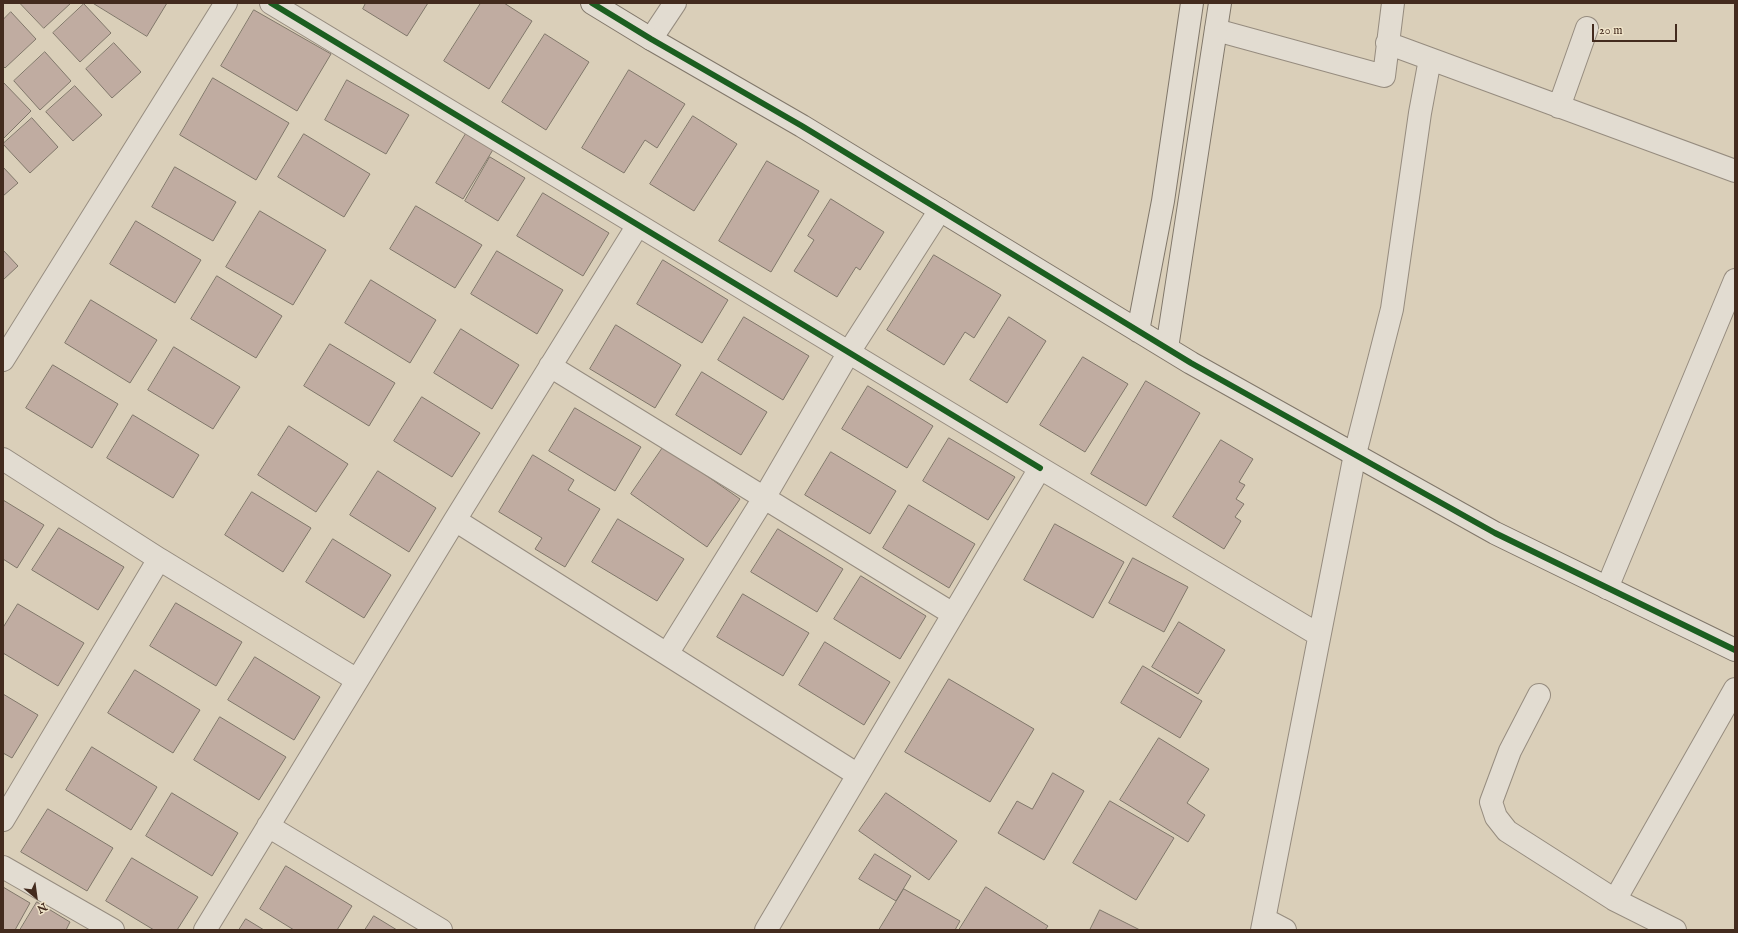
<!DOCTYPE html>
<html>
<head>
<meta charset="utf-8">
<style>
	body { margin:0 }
	#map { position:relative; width:1738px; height:933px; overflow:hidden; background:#dacfb9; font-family:"IM FELL English",serif }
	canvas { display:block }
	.frame { position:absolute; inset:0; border:4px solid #432b1e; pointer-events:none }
	.north { position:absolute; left:16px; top:877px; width:40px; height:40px; -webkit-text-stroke:3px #efe3c9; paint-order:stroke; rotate:151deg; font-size:11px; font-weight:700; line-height:16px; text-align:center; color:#432b1e }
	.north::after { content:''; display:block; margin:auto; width:14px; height:18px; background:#432b1e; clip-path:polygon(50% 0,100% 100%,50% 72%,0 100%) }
	.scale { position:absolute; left:1592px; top:24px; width:85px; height:18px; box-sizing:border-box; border:2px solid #432b1e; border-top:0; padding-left:5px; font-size:12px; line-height:14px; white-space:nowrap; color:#432b1e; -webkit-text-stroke:3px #efe3c9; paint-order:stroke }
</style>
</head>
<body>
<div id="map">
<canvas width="1738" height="933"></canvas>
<div class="frame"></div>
<div class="north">N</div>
<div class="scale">20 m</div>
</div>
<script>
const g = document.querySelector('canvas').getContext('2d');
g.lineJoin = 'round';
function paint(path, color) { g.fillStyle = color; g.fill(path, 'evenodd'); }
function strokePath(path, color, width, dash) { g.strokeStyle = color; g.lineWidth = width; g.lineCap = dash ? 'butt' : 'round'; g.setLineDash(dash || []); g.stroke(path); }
const building = new Path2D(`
	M20 3H71L44 28Z
	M93 3H167L147 36Z
	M366 3H428L407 36 363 9Z
	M481 3H504L532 21 489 89 444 61Z
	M84 4 111 33 80 62 53 33Z
	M254 10 331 54 297 111 221 66Z
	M11 12 36 39 5 68 3 66V20Z
	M545 34 589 62 546 130 502 102Z
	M114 43 141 72 112 98 86 69Z
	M45 52 71 81 40 110 14 81Z
	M629 70 685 104 657 148 645 140 624 173 582 148Z
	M213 78 289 123 256 180 180 135Z
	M347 80 409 115 386 154 325 120Z
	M3 82 31 111 3 139Z
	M75 86 102 115 73 141 46 112Z
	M693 116 737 144 694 211 650 184Z
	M32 118 58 147 30 173 3 144Z
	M467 132 494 148 463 199 436 183Z
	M304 134 370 174 344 217 278 177Z
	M490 157 525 178 498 221 465 201Z
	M767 161 819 191 771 272 719 241Z
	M3 167 18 183 3 196Z
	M175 167 236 202 213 241 152 207Z
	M543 193 609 233 583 276 517 236Z
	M831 199 884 232 860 270 856 267 837 297 794 271 814 240 808 236Z
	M416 206 482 245 455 288 390 249Z
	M260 211 326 250 293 305 226 267Z
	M136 221 201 260 175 303 110 264Z
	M3 250 18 266 3 280Z
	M497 251 563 290 537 334 471 294Z
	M934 255 1001 295 974 338 965 332 944 365 887 330Z
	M663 260 728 300 702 343 637 304Z
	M217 276 282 316 256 358 191 319Z
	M371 280 436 320 410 363 345 323Z
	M91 300 157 340 130 383 65 343Z
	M744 317 809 356 783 400 718 360Z
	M1009 317 1046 341 1007 403 970 380Z
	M616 325 681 365 655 408 590 369Z
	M461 329 519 365 492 409 434 373Z
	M330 344 395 383 369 426 304 386Z
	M174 347 240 387 213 429 148 390Z
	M1083 357 1128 384 1085 452 1040 425Z
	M53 365 118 404 92 448 26 408Z
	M702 372 767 412 741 455 676 415Z
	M1146 381 1200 413 1146 506 1091 474Z
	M868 386 933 426 907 468 842 429Z
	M422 397 480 433 452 477 394 441Z
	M575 408 641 447 615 491 549 451Z
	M133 415 199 455 173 498 107 458Z
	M289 426 348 464 316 512 258 475Z
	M949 438 1015 477 988 520 923 481Z
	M1221 440 1253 459 1239 482 1245 485 1236 499 1244 504 1235 517 1241 521 1224 549 1173 517Z
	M664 446 740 499 707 547 631 494Z
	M831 452 896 491 870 534 805 495Z
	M533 455 574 480 568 490 600 509 565 567 535 549 542 538 499 512Z
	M378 471 436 508 409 552 350 515Z
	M252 492 311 528 283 572 225 535Z
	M3 500 44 525 17 568 3 559Z
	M909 505 975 544 949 588 883 548Z
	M618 519 684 559 657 601 592 562Z
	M1055 524 1124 562 1093 618 1024 580Z
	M59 528 124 567 98 610 32 570Z
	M778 529 843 569 817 612 751 572Z
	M333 539 391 575 364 618 306 582Z
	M1133 558 1188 587 1164 632 1109 603Z
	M861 576 926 616 900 659 834 619Z
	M743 594 809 633 783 676 717 637Z
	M176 603 242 642 216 686 150 646Z
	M18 604 84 643 58 686 3 653V628Z
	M1179 622 1225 650 1198 694 1152 667Z
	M825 642 890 682 864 725 799 685Z
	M255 657 320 697 294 740 228 700Z
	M1143 666 1202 701 1180 738 1121 703Z
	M135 670 200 710 173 753 108 713Z
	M949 679 1034 729 990 802 905 752Z
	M3 694 38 715 12 758 3 753Z
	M220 717 286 757 259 800 194 760Z
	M1159 738 1209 769 1187 803 1205 815 1188 842 1120 800Z
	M92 747 157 787 131 830 66 790Z
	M1053 773 1084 791 1044 860 998 833 1017 801 1032 809Z
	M172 793 238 833 212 876 146 836Z
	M886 793 957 841 929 880 859 831Z
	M1110 801 1174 838 1136 900 1073 863Z
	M48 809 113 848 87 891 21 852Z
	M875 854 911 876 896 901 859 879Z
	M132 858 198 897 177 930H154L106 901Z
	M286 866 352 906 337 930H294L260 909Z
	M3 887 30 903 15 930H3Z
	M986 887 1048 926 1045 930H959Z
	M904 889 960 921 955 930H879Z
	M37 902 70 922 66 930H20Z
	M1100 910 1140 930H1090Z
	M374 916 397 930H365Z
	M246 919 264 930H239Z`);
paint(building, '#c0aca1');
strokePath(building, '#80776a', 1);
const street = new Path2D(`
	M271 3 1040 468
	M1216 30 1384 76 1393 3
	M651 39 675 3
	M1387 43 1735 171
	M1559 107 1587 28
	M3 360 226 3
	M550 366 953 614
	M3 459 159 559 3 820
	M455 520 858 775
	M159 559 357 680
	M1607 588 1735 280
	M667 654 764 498 849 352 940 210
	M1539 695 1510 751 1491 802 1496 817 1507 831 1615 900 1675 930
	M268 826 441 930
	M3 867 113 930
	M1615 900 1735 689
	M1264 919 1285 930
	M205 930 455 520 638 225
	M766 930 1040 468 1319 635
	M1262 930 1355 454 1392 309 1420 113 1430 59`);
const secondary = new Path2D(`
	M592 3 651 39 802 126 1191 363 1495 533 1735 650
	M1138 331 1163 201 1192 3
	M1167 348 1220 3`);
strokePath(street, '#968c7f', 24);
strokePath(secondary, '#80776a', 24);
strokePath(street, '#e2dcd1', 22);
strokePath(secondary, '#e2dcd1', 22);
strokePath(new Path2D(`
	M271 3 1040 468
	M592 3 651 39 802 126 1191 363 1495 533 1735 650`), '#1b5e20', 6);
</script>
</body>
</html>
